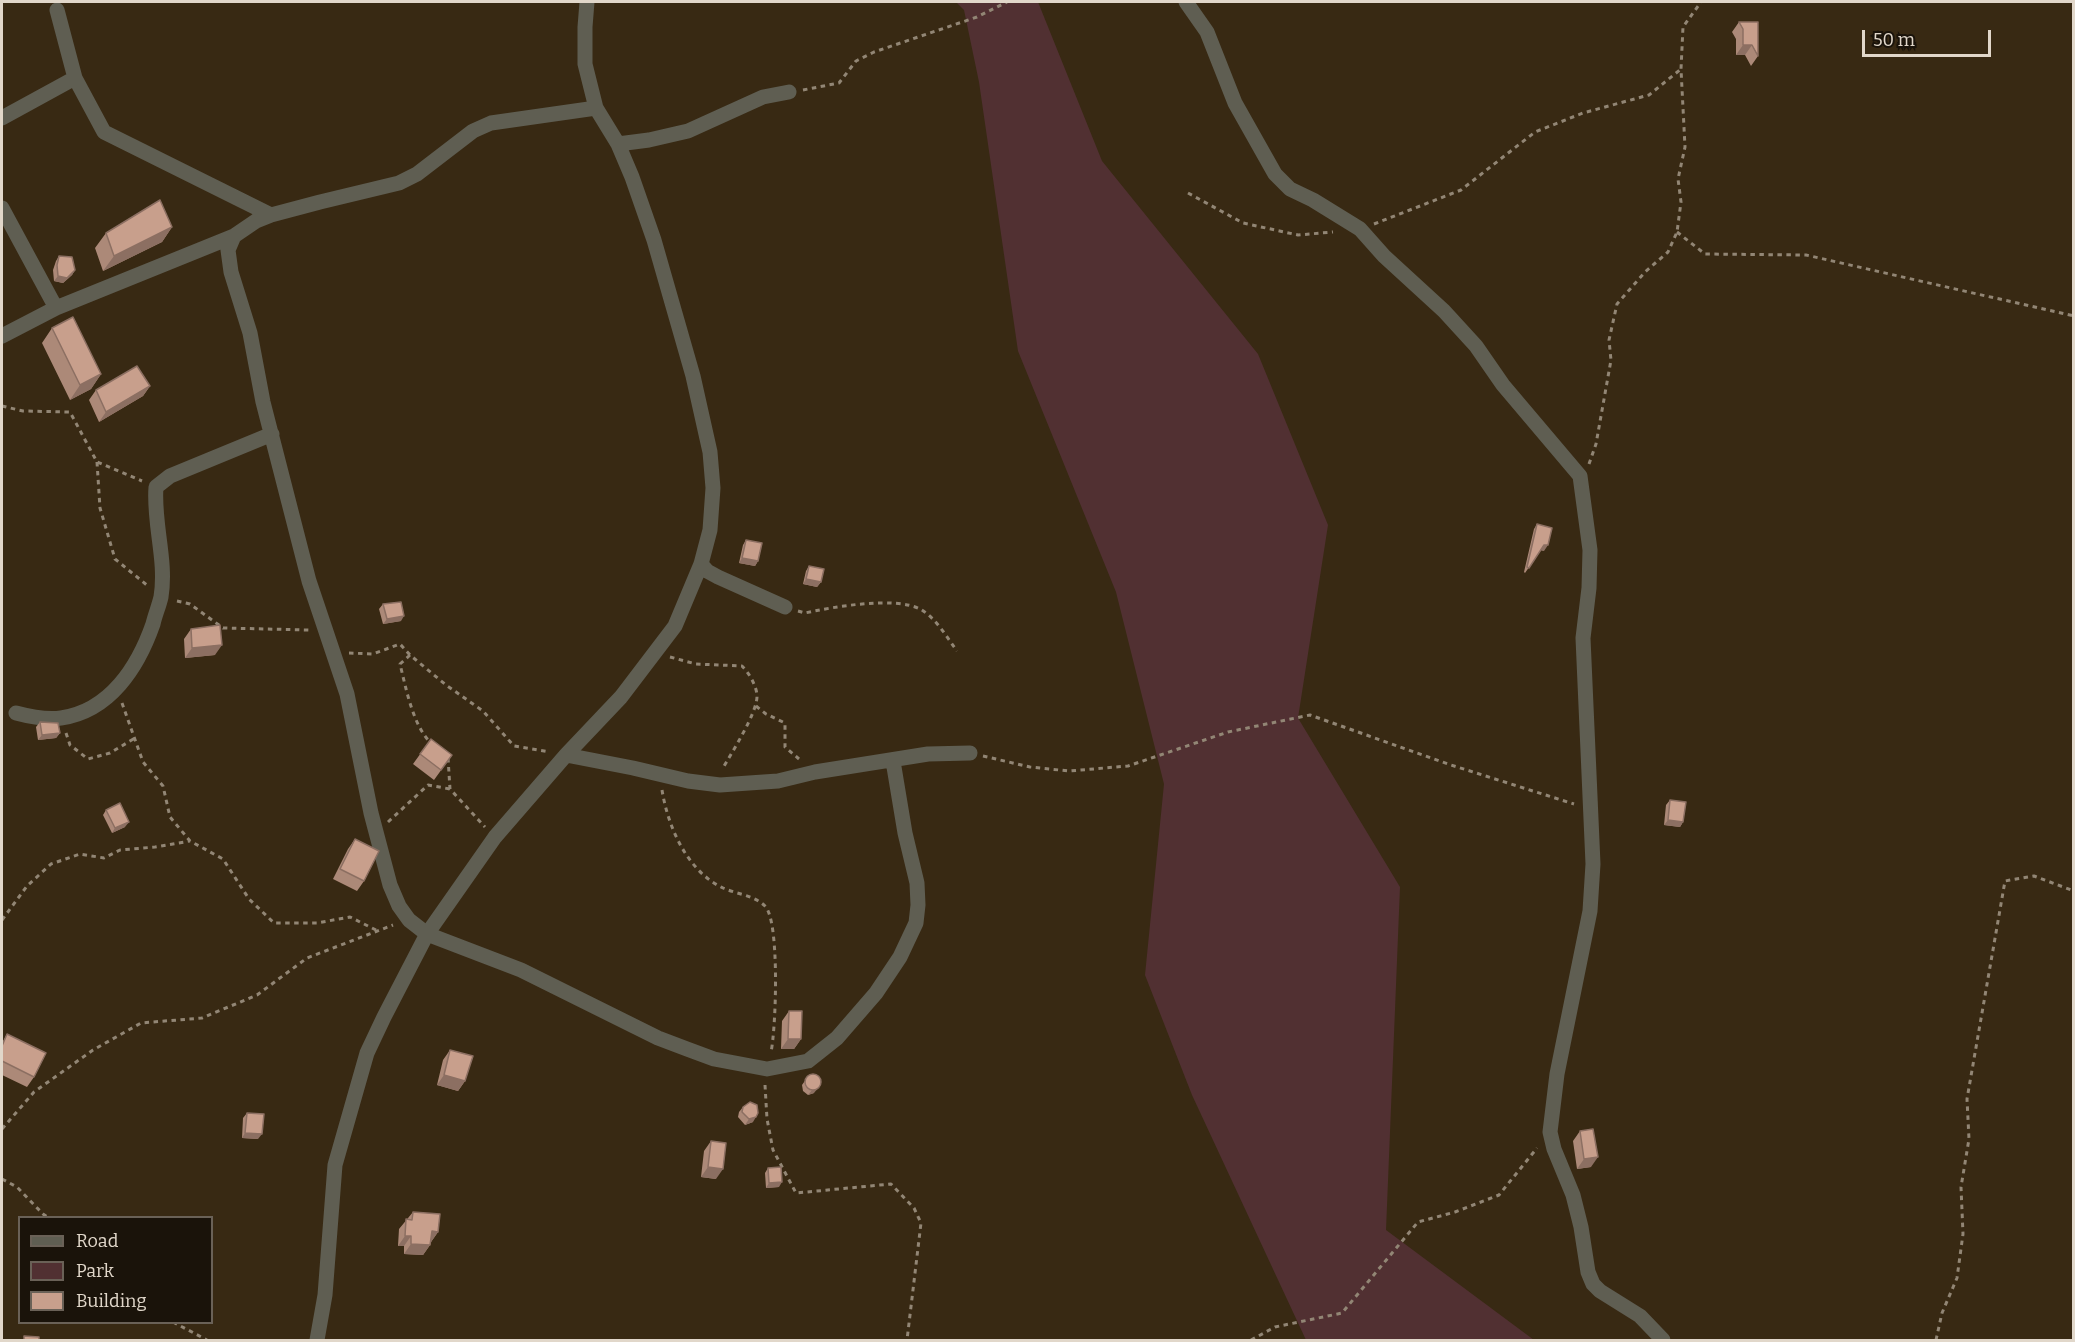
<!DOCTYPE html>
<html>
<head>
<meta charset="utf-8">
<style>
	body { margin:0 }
	#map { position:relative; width:2075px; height:1342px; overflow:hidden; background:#382913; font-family:Bitter,serif }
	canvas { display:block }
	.frame { position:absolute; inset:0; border:3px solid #e1d7ca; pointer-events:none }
	.legend { position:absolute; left:18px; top:1216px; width:195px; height:108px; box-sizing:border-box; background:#1a130a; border:2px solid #6a6157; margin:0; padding:8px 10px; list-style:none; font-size:18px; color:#e1d7ca }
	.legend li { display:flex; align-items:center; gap:12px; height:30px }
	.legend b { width:30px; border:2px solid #6a6157 }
	.scale { position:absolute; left:1862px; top:30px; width:129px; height:27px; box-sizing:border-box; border:3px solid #e1d7ca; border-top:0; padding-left:8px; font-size:18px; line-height:21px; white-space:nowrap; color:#e1d7ca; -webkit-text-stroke:4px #1a130a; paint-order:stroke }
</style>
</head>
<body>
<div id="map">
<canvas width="2075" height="1342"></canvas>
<div class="frame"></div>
<ul class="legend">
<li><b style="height:8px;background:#5f5e52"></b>Road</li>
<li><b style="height:16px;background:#513032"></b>Park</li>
<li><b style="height:16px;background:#c89f8c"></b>Building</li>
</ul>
<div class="scale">50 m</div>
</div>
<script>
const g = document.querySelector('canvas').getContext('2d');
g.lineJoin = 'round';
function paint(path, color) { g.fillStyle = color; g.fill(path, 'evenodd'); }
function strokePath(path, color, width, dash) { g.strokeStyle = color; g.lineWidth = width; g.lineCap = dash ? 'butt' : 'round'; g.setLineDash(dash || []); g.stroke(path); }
paint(new Path2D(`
	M956 2H1038L1102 161 1258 354 1328 525 1298 718 1400 887 1386 1230 1534 1340H1306L1192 1095 1145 975 1164 784 1116 592 1018 351 979 82 964 10Z`), '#513032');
strokePath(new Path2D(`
	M803 90 839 83 856 61 874 52 977 17 1007 2
	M1188 193 1243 223 1298 235 1333 232
	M1374 224 1461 190 1535 132 1583 113 1649 95 1681 69
	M1677 232 1705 254 1806 255 2074 316
	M2 406 23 411 70 412 97 462 142 481
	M97 462 100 508 115 559 148 586
	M1589 464 1596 444 1611 360 1609 340 1617 304 1645 272 1668 252 1677 232 1681 202 1678 179 1685 147 1681 69 1683 27 1701 2
	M177 601 190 604 223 628 309 630
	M798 611 805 613C832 607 895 596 920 609 936 618 946 636 957 651
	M349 653 373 654 400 644 410 655 446 685 483 711 514 746 550 752
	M410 655 400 664C406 688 413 727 432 744
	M670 657 696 664 742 666C749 673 756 685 757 695 758 712 732 752 723 768
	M122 703 143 762 163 786 170 817 190 841 223 859 249 899 274 923H317L350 917 376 930
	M756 706 766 714 785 723V747L799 759
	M66 733 70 745 88 759 110 753 135 738
	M983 756 1030 767 1069 771 1128 766 1228 732 1310 715 1451 765 1574 804
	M448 758 450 789 485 827
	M662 790C668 827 687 871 723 888 736 894 754 895 765 906 780 921 776 1029 771 1052
	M388 822 428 785 450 789
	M2 920 27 886 51 864 80 854 104 858 120 850 155 847 190 841
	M765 1085 767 1119 773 1150 796 1193 891 1184 914 1208 921 1223 907 1340
	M2 1129 34 1092 93 1050 141 1023 202 1018 257 995 307 958 393 925
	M2 1179 17 1187 43 1214 49 1218
	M173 1322 207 1340
	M1251 1340 1275 1327 1342 1313 1418 1222 1455 1212 1499 1195 1537 1148
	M1936 1340 1942 1313 1957 1278 1963 1234 1961 1187 1969 1139 1967 1099 2005 881 2034 876 2074 891`), '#928675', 3, [4.5, 4.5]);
strokePath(new Path2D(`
	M1186 2 1207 32 1235 103 1275 174 1290 189 1313 200 1360 229 1384 256 1444 311 1476 346 1503 385 1580 476 1590 550 1589 588 1583 638 1593 864 1590 911 1557 1074 1550 1132 1554 1149 1573 1195 1581 1227 1588 1272 1593 1284 1600 1291 1640 1316 1663 1340
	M57 10 75 78 104 132 271 215
	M596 108 491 123 473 131 417 174 399 183 320 202 271 215 256 221 234 236 228 250 231 272 250 333 263 402 309 581 347 694 371 813 390 885 399 906 409 920 427 934 521 970 658 1038 687 1049 714 1059 767 1069 808 1061 837 1038 876 993 900 957 916 923 918 905 917 883 905 833 893 761
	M2 118 75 78
	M618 144 649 140 688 131 763 97 789 92
	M2 208 56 308
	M2 336 56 308 234 236
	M701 564 707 571 718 577 785 607
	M16 713C31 717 46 720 61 718 110 711 138 667 153 624 155 615 159 606 161 597 167 560 153 523 156 487L170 476 272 434
	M566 755 633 768 688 781 720 785 778 781 815 772 928 754 970 753
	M317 1340 325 1295 335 1165 367 1053 384 1017 427 934 495 837 566 755 621 697 675 626 701 564 710 530 713 488 710 452 693 376 654 240 632 177 618 144 596 108 585 64V27L587 2`), '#5f5e52', 15);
paint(new Path2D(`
	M1739 22 1758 56 1751 66 1745 55H1736V39L1732 32Z
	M172 227 162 242 103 271 95 248 106 233Z
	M59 256 75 270 72 275 63 283 54 281 53 270 56 261Z
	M52 328 101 374 91 389 70 400 42 343Z
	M150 386 143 396 99 422 89 400 96 390Z
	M1537 524 1544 551 1541 550 1525 573 1524 572 1534 529Z
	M746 540 758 561 755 566 739 563 743 545Z
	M809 566 821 582 817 587 803 584 806 571Z
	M383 604 401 621 383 624 379 609Z
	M191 629 215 655 185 658 184 639Z
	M40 722 60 733 56 738 38 740 36 727Z
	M431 739 452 755 434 780 413 764Z
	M1670 800 1683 822 1680 827 1664 825 1666 805Z
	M106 810 125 827 112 833 103 815Z
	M355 839 364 881 357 891 333 879 348 849Z
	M789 1011 801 1039 794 1049H781L782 1021Z
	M7 1034 34 1077 27 1087 2 1075V1043Z
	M450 1050 465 1081 458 1091 437 1085 443 1060Z
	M809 1075 814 1093 808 1095 803 1091 802 1085Z
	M743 1107 753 1122 745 1125 738 1117 739 1112Z
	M247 1113 258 1139 242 1138 243 1118Z
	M1580 1131 1591 1167 1577 1169 1573 1141Z
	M711 1141 716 1179 701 1177 704 1151Z
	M768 1168 779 1187 766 1188 765 1173Z
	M413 1212 438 1232 431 1242 430 1245 423 1255 404 1254V1246H398L399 1229Z`), '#ac8978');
paint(new Path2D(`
	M1743 45H1752L1745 55H1736Z
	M172 227 162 242 103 271 114 256Z
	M75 270 72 275 63 283 54 281 58 276Z
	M101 374 91 389 70 400 80 385Z
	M150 386 143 396 99 422 106 412Z
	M1544 545H1548L1544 551 1540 550Z
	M742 558 758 561 755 566 739 563Z
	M806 579 821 582 817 587 803 584Z
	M404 616 401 621 383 624 387 619Z
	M222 645 215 655 185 658 192 648Z
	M60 733 56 738 38 740 42 735Z
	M1668 820 1683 822 1680 827 1664 825Z
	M129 822 125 827 112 833 115 828Z
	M788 1039H801L794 1049H781Z
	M444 1075 465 1081 458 1091 437 1085Z
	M818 1088 814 1093 808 1095 812 1090Z
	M756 1117 753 1122 745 1125 749 1119Z
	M245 1133 262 1134 258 1139 242 1138Z
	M1598 1157 1591 1167 1577 1169 1584 1159Z
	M708 1167 723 1169 716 1179 701 1177Z
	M782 1182 779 1187 766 1188 769 1183Z
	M432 1231 438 1232 431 1242 425 1241Z
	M405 1236H411L404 1246H398Z
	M411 1244 430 1245 423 1255 404 1254Z`), '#8c6f62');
const building = new Path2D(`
	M1739 22H1758V56L1752 45H1743V29Z
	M160 200 172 227 114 256 106 233Z
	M59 256 72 257 75 270 67 278 58 276 57 265Z
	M73 317 101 374 80 385 52 328Z
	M137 366 150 386 106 412 96 390Z
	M1537 524 1552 528 1548 545H1544L1529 568 1527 567Z
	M746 540 762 543 758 561 742 558Z
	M809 566 824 569 821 582 806 579Z
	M401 602 404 616 387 619 383 604Z
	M220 625 222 645 192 648 191 629Z
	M40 722 58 723 60 733 42 735Z
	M431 739 452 755 441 770 420 754Z
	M1670 800 1686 802 1683 822 1668 820Z
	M120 803 129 822 115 828 106 810Z
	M355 839 379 851 364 881 340 869Z
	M789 1011H802L801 1039H788Z
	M7 1034 46 1053 34 1077 2 1061V1046Z
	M450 1050 473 1056 465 1081 444 1075Z
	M805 1082a8 8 0 1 1 16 0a8 8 0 1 1-16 0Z
	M750 1102 757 1105 758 1113 756 1117 749 1119 742 1112 743 1107Z
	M247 1113 264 1114 262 1134 245 1133Z
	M1593 1129 1598 1157 1584 1159 1580 1131Z
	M711 1141 726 1143 723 1169 708 1167Z
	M781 1167 782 1182 769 1183 768 1168Z
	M413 1212 440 1214 438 1232 432 1231 430 1245 411 1244V1236H405L406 1219 412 1220Z
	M24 1336 39 1337V1341H24Z`);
paint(building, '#c89f8c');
strokePath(building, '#8c6f62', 1.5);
</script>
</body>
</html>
